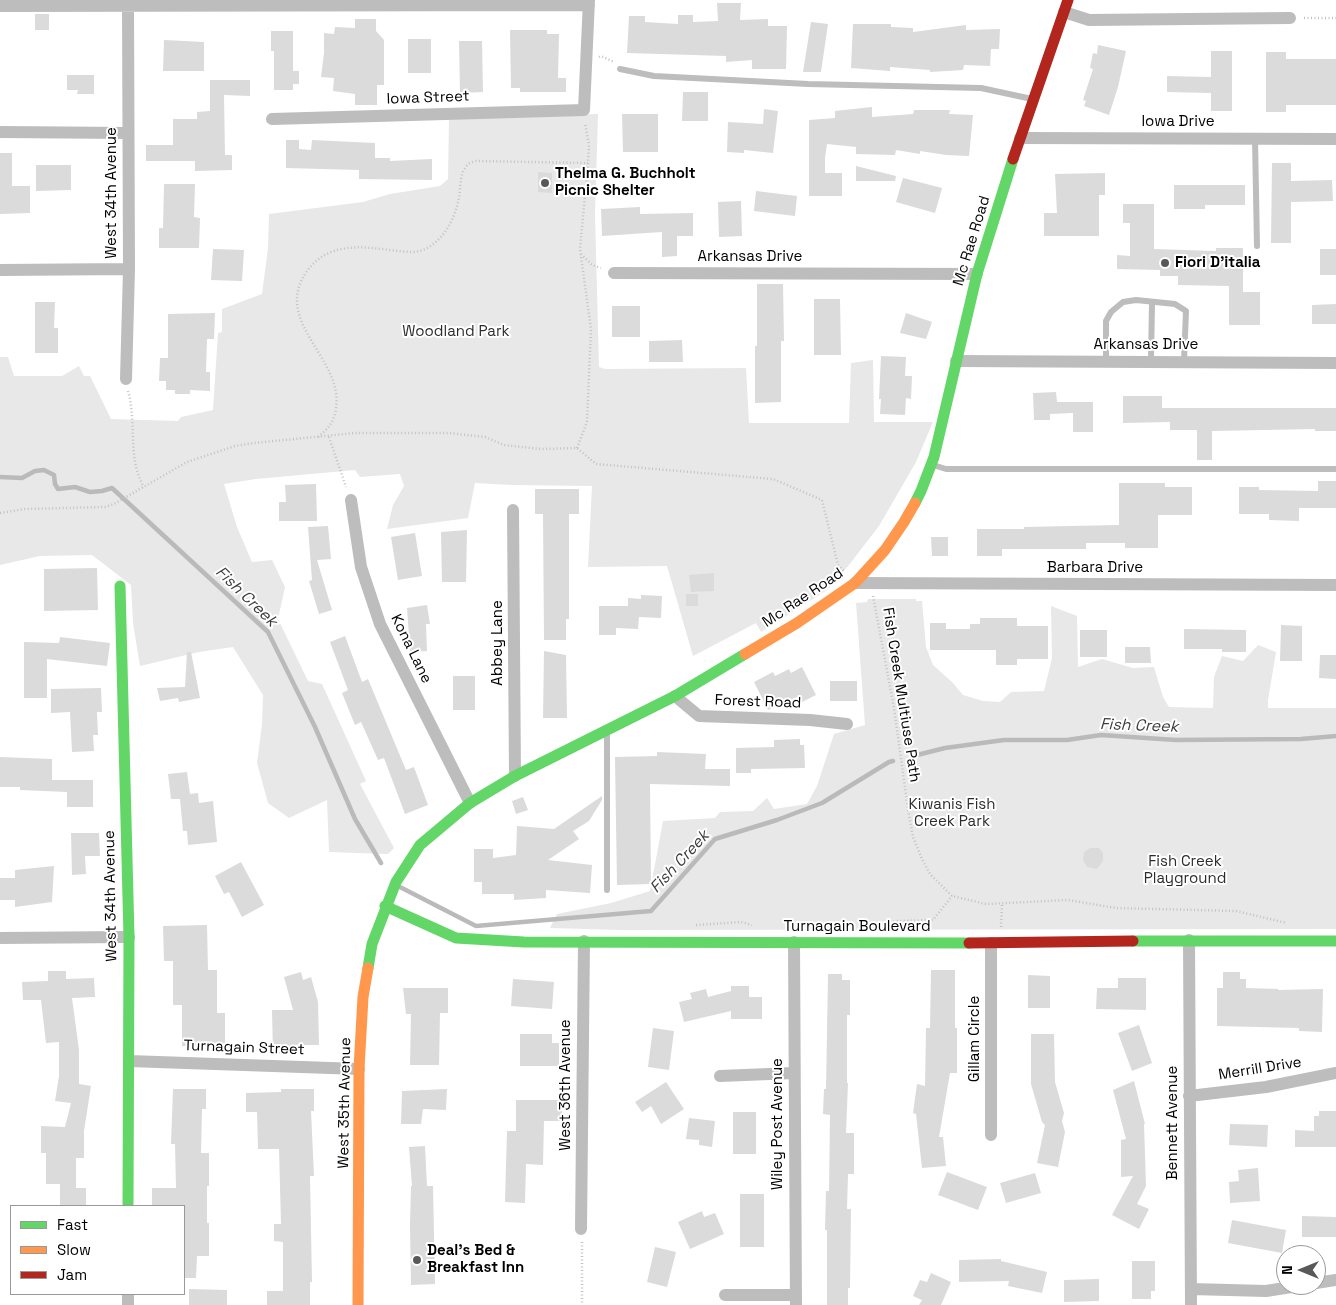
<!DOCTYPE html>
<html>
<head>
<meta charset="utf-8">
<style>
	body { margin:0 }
	#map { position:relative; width:1336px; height:1305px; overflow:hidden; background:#fff; font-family:"Space Grotesk",sans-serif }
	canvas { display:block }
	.legend { position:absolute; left:10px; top:1205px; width:175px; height:90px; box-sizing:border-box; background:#fff; border:1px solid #999; margin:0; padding:6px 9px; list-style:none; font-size:15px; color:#000 }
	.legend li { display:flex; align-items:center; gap:10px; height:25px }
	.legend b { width:25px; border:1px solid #999 }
	.north { position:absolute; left:1276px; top:1245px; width:50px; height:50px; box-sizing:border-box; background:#fff; border:1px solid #999; border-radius:50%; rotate:270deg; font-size:14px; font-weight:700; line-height:20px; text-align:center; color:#000 }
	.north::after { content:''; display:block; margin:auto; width:18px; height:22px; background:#595959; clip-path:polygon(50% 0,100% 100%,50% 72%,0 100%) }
</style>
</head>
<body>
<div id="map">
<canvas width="1336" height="1305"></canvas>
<ul class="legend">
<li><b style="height:6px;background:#63d668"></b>Fast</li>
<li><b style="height:6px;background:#ff974d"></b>Slow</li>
<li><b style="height:6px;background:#b3261e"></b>Jam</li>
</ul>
<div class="north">N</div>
</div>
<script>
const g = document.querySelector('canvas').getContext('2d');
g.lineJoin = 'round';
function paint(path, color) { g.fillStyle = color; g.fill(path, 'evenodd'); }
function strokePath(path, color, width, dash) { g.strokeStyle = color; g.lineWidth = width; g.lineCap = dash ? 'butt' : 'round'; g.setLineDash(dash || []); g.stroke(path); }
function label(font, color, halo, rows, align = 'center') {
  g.font = font + ' "Space Grotesk",sans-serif'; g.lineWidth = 4; g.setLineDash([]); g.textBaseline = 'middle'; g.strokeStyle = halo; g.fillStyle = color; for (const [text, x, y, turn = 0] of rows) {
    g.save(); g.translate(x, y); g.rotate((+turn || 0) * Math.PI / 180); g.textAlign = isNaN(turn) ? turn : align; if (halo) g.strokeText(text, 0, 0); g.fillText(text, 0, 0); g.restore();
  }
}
paint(new Path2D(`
	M598 114 595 214 599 367 605 369 746 368 749 423H849L851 363 873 360 874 422H933L916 462 879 526 849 565 827 590 761 632 756 623 693 656 667 566 588 567 592 486 511 485 475 483 468 518 387 529 393 505 404 486 400 474 360 477 355 470 256 479 224 484 237 527 252 562 272 560 285 587 278 619 308 681 322 684 366 781 360 784 394 848 388 854 329 852 327 800 289 818 268 803 257 763 262 724 263 695 233 647 199 652 140 666 133 623 131 585 92 555 40 556 0 565V357H8L14 376H62L79 366 84 376H90L111 419 178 421 181 417 213 410 218 333 222 332V309L262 294 268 248 269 214 363 202 390 194 440 186 448 179 449 119Z
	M868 599H916V601H922L926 647 933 665 952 682 963 695 983 701 1000 702 1011 692 1044 691 1052 658 1051 606 1077 616 1078 667 1102 659 1133 668 1154 667 1163 697 1169 707 1213 708 1214 677 1222 656 1243 661 1258 645 1276 652 1268 700V708H1336V929L620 930 550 928 557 914 611 903 650 891 663 821 715 818 720 812 753 811 767 798 774 809 807 804 817 786 834 734 865 725 856 603 867 602Z`), '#e8e8e8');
strokePath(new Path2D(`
	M0 477 22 478 35 471 44 470 54 475 55 484 58 489 75 487 90 492 102 491 112 488 268 632 315 727 355 819 381 863
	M913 756 945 748 1004 740H1067L1101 735 1176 740 1301 739 1336 736
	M398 886 476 926 651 911 715 839 777 820 822 803 889 762 893 761`), '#bababa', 4.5);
paint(new Path2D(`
	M717 3H741L740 20 768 19V26H787L786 69H752V60L726 62V56L627 53 629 16H645V22L678 24V15H693V22L718 21Z
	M35 14H49V30H35Z
	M355 19H376V31L384 40V85H377V105H355V94L333 91 334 78 321 77 324 53V33L334 34 335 27 355 28Z
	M811 22 828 24 821 72H803Z
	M853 24H891V27L913 28V32L966 25V30L1000 29 999 49H991L990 66 964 65 963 70 930 72V70L890 67V71L851 68Z
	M510 30H547V34H559L558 78H566V92H520V88H511Z
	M271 31H293V71H299V84H293V90H274V51H271Z
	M408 39H431V73H408Z
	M164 40 204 42V71H163Z
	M459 41H482L483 92 460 93Z
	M1098 45 1126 51 1118 87 1109 115 1084 106 1086 101 1083 100 1093 69 1090 68 1093 53 1097 54Z
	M1211 51H1232V111H1211V93L1167 92V76L1211 77Z
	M1266 52H1286V59H1336V105H1286V112H1266Z
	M67 75H94V94H77L78 90H67Z
	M210 80H250V96L224 95 225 155H232V170L195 171V161H146V145H173V119H197V112L210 111Z
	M683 92H708V121H682Z
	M872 107V117L913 114 914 110H950L949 114 973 115 969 156 946 155 920 151V154L896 150 895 155 856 154V147L827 144 825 158V173H842V196H809V120L835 118V111Z
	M764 109 778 111 773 153 744 150V153L727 152 728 122 763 124Z
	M622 114H658V152H623Z
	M286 140H299V149L311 150 312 140 375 143V158H390V161L432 159V180L359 179V170L286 168Z
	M0 153H12V186H30V213L0 214Z
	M1272 163H1291V181L1332 180 1333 201 1291 202V243H1271Z
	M36 165H71V190L36 191Z
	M856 166 896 176 895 181H856Z
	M538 172 552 173V193L538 192Z
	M1105 173V195H1099V236H1044V213H1057L1055 174Z
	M903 178 942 188 935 213 896 202Z
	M164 184H195L194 217 200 218 199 248H159V228H163Z
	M1174 185H1245V205H1205V209H1174Z
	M756 191 797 196 795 216 754 211Z
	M741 201 742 236 719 237 718 202Z
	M1123 204H1154V249L1216 251V248H1243V292H1260V325H1229V286L1178 285V276H1160V270L1117 269V255L1130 256V223H1123Z
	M640 207V214L693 213V236H677V256L662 257V232L602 236 601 209Z
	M213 249 244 250 242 281 211 280Z
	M1320 249H1336V275H1320Z
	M757 284H783L784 341H781V402L755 403V346H757Z
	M814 299H840L841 355H814Z
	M35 302H55L54 328H58V353H35Z
	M1336 304V324H1312V305Z
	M612 306H640V337H612Z
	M215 313 214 339H207L206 372H210V391L190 390V394H175V390H166V381H159L160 358H168V314Z
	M906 313 932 322 926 339 900 333Z
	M682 340 683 362H649V341Z
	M881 356 906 357 905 376H912L911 399 906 398 905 415 880 414 881 399H879Z
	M1056 392 1057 402H1093V432H1073V413L1050 414V420H1034L1033 393Z
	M1123 396H1162V408H1336V431H1315V429L1212 431V460H1197V430H1170V422L1123 423Z
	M1318 481H1336V508H1299V521L1269 520V514H1239V487H1259V490L1318 491Z
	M1119 483H1165V487H1192V515H1158V548H1125V543H1086V549H1002V556H977V529H1024V527L1119 525Z
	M316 484 317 521H279V502H286L285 485Z
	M535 489H579V514H569V619H566V640H544L543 514H535Z
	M328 526 331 559 317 560 332 610 319 614 309 581 312 580 308 527Z
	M467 530 466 582H442L441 532Z
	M415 533 422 576 398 580 391 537Z
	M931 537H948V556H932Z
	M97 568 98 610 44 611V569Z
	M714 573V591L691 592 689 575Z
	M686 594H698V606H686Z
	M641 595 662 596 661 618 639 617 638 629 616 628V635H599V606H628V598L641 599Z
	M427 605 430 624H426L427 651 410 652 407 608Z
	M980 618H1017V626H1048V659H1017V665H996V650H930V623H946V629H970V624H980Z
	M1281 625 1302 626V661H1280Z
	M1184 629 1246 630V652H1222V649H1184Z
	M1080 630H1107V657H1080Z
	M345 636 362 682 368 679 406 770 414 767 428 805 405 814 384 758 378 760 361 722 355 725 342 693 348 690 330 642Z
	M60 637 110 643 107 666 47 659V698H24V642L59 643Z
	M1125 647H1150L1151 663H1125Z
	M544 651 566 655 567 718H543Z
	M187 652H191L200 698 179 702 178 698 160 701 157 688 185 687Z
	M1320 655H1336V679L1319 678Z
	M802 667 816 695 800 703 797 697 768 710 754 682 773 672 775 676 789 669 791 673Z
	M453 676H475V710H453Z
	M830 681H857V701H830Z
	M101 688 102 712H97L98 735H93L94 751 72 752 70 712 51 713V689Z
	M800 739V745H804L805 768 751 769V773H736V748L774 747V740Z
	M657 752 706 754 705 769H730V786L650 784 651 884 617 885 615 757 657 756Z
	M0 757 52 759V780H93V807H67V792L20 790V787H0Z
	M187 772 190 794 198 793 199 803 213 801 217 842 188 845 187 831H183L180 799H171L168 774Z
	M602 796V800L589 821 573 831 579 839 548 860 592 865 590 893 546 890V898L514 900V894H482V882H474V849H493V858L516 855 517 826 554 829Z
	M523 797 528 810 516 814 512 801Z
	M71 833H99L100 856H85L86 874 72 875Z
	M1090 848H1099L1103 853V861L1097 869 1087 867 1083 860 1084 852Z
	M241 862 264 905 242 917 229 892 224 894 215 876Z
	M54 866 52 902 15 907V900H0V878H15V870Z
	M207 925 208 970H217V1013H225V1047L182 1046V1005H173V961H164L163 926Z
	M931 970H955V1028H957V1073H950L939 1137H943L946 1166 922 1168 916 1114 913 1113 917 1084 925 1086 926 1028H930Z
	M48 971H66V979L94 978 95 997 72 998 79 1050V1084L91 1086 84 1131V1158H76V1188H86V1206H60V1184H46V1153H41V1126L65 1127 71 1103 55 1101 59 1076V1042L46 1043 41 1000H23L22 982 48 981Z
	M301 972 303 980 311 977 318 1002 319 1045H295V1053L273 1054 272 1010H293L284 977Z
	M1223 972H1240V979H1246V988L1278 989V990L1323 989 1322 1032 1299 1031V1028L1217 1026V988H1223Z
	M828 974H842V980H850V1015H847V1083H848L846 1133H854V1174H848L847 1209H851L850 1288H848V1305H827V1230H825L826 1191H829L830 1115 823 1114 824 1089H826Z
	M1028 975 1050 976V1008H1028Z
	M1118 978H1146V1010L1096 1009 1097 988H1118Z
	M513 979 554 982 552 1009 511 1006Z
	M731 986H749V997H762V1019H731V1011L684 1022 679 1002 692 999 690 993 706 989 708 997 731 991Z
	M403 988H448V1013H440L439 1065H410L411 1014H406Z
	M1139 1025 1152 1063 1132 1071 1118 1033Z
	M653 1028 674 1031 669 1070 648 1067Z
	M520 1034H552V1043H559V1066H520Z
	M1031 1034H1054L1055 1082 1064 1113 1062 1121 1065 1132 1058 1167 1037 1163 1045 1125 1042 1122 1031 1084Z
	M1134 1081 1145 1124H1144L1146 1186 1137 1204 1149 1209 1139 1229 1112 1215 1133 1176 1121 1177V1140L1126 1139 1113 1090Z
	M666 1082 684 1109 661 1124 651 1106 642 1112 635 1102Z
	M173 1089H206V1109H202L201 1153H209V1186H207V1223H209V1256H197L196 1278H184V1206H152V1188H176L175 1144H171Z
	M281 1089H314V1111H311L314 1176H310L312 1282H310V1305H267V1291H283V1242L274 1241V1224H281L279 1149H258L257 1112H246V1093L281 1092Z
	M447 1089 446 1110 423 1109 421 1124H401L402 1091Z
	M516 1100H562V1121H544L543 1165 526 1164 525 1203 505 1202 507 1131H516Z
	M1319 1111H1336V1147H1295V1130L1314 1131V1116H1319Z
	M733 1112H756V1154H733Z
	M689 1118 715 1121 712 1147 699 1145V1140L686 1139Z
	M1230 1124 1268 1125 1267 1147 1229 1145Z
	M425 1146 427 1186H433L435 1284 411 1285 410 1224 411 1186H412L409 1147Z
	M1258 1168 1260 1201 1230 1203 1229 1182 1239 1181 1238 1170Z
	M947 1172 987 1187 978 1210 938 1195Z
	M1035 1173 1041 1193 1006 1203 1000 1183Z
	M740 1194H764V1247H740Z
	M702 1211 704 1217 715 1213 724 1234 690 1249 678 1222Z
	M1302 1216 1336 1217V1237H1302Z
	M1232 1220 1286 1230 1282 1253 1228 1243Z
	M655 1247 676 1252 667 1287 647 1282Z
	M1001 1259V1261L1047 1272 1042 1293 1008 1286 1009 1281 959 1282V1260Z
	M1132 1261H1155V1291H1151V1299H1132Z
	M931 1273 951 1282 941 1305H919L922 1300 913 1296 920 1280 927 1282Z
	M1099 1279V1301L1064 1302V1280Z
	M189 1289 227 1290V1305H189Z`), '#dbdbdb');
strokePath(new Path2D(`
	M1304 18H1336
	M599 57 601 56 614 62
	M581 254 592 265 601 268
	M128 391C137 422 127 459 144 487
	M318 437C328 429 334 422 336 409 344 358 271 322 307 271 315 260 328 251 342 249 366 244 391 252 415 252 440 248 455 221 459 197 461 188 459 175 466 167 468 163 472 162 476 161L588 163
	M329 437 346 487
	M577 448 587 422 591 329 580 249 588 163 589 145 585 123
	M0 513 25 509 105 507 114 504 187 462 235 446 254 443 355 433H449L485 437 504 445 541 449 577 448 596 464 773 479 822 500 838 565 844 571
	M873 596 894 708 908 809 913 837 922 859 930 874 952 896 986 904 1068 900 1116 908 1236 911 1287 923
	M696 925 741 922 752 925
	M880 926 896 921 933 920 952 896
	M1001 927 1002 904
	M582 1242V1305`), '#c2c2c2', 2.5, [1, 2.5]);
strokePath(new Path2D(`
	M620 69 654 76 808 84 981 88 1032 99
	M1255 139 1257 246
	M1106 361V321L1111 312 1123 302 1136 300 1175 304 1186 311 1184 361
	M1151 361 1152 303
	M933 465 946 469H1336
	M607 732V890`), '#bdbdbd', 6);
strokePath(new Path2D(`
	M0 6 589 5
	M1064 12 1089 20 1290 18
	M272 119 584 110 589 0
	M0 132 128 133
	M1020 138 1336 139
	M0 270 129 269
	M614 273 977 274
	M956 361 1336 363
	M126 379 129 269 128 6
	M351 500 361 567 380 624 470 803
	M513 510 515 776
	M855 583 1336 585
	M675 696 699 716 810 720 847 724
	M0 938 129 937
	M1189 940 1191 1305
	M794 942 796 1305
	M991 943V1135
	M129 1061 359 1069
	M720 1076 794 1073
	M1189 1096 1266 1087 1336 1073
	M581 1229 584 941
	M1316 1283 1336 1280
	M1191 1289 1266 1291 1304 1285
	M725 1295H796
	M128 1305V1294`), '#bdbdbd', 12);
strokePath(new Path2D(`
	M915 503 921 491 934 457 977 274 1013 159
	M120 586 129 937 128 1206
	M385 906 456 938 524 942 969 943
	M1133 941H1336
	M368 968 372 944 396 882 420 845 470 803 515 776 675 696 745 654`), '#63d668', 11);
strokePath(new Path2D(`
	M745 654 797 623 855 583 885 550 904 522 915 503
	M358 1305 359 1069 363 997 368 968`), '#ff974d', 11);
strokePath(new Path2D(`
	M1013 159 1068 0
	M969 943 1133 941`), '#b3261e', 11);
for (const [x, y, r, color] of [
	[545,183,5,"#595959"],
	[1165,263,5,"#595959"],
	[417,1260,5,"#595959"]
]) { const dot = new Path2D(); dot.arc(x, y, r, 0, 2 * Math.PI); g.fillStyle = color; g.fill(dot); strokePath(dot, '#fff', 2); }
label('15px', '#000', '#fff', [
	["Iowa Street",428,98,-2],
	["Iowa Drive",1178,122],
	["West 34th Avenue",112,193,-90],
	["Mc Rae Road",972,241,-73],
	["Arkansas Drive",750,257],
	["Arkansas Drive",1146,345],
	["Barbara Drive",1095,568],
	["Mc Rae Road",803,598,-34],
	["Abbey Lane",498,643,-90],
	["Kona Lane",411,649,64],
	["Fish Creek Multiuse Path",901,695,81],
	["Forest Road",758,702,2],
	["West 34th Avenue",111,896,-91],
	["Turnagain Boulevard",857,927],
	["Gillam Circle",975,1039,-90],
	["Turnagain Street",244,1048,2],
	["Merrill Drive",1260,1069,-9],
	["West 36th Avenue",566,1085,-90],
	["West 35th Avenue",345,1103,-89],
	["Bennett Avenue",1173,1123,-90],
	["Wiley Post Avenue",778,1124,-90]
]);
label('bold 15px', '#000', '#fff', [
	["Thelma G. Buchholt",555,174],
	["Picnic Shelter",555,191],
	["Fiori D'italia",1175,263],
	["Deal’s Bed &",427,1251],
	["Breakfast Inn",427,1268]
], 'left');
label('15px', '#2c2c2c', '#fff', [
	["Woodland Park",456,332],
	["Kiwanis Fish",952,805],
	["Creek Park",952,822],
	["Fish Creek",1185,862],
	["Playground",1185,879]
]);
label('italic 16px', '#3d3d3d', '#fff', [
	["Fish Creek",246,597,44],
	["Fish Creek",1139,726,2],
	["Fish Creek",680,862,-47]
]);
</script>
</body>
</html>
